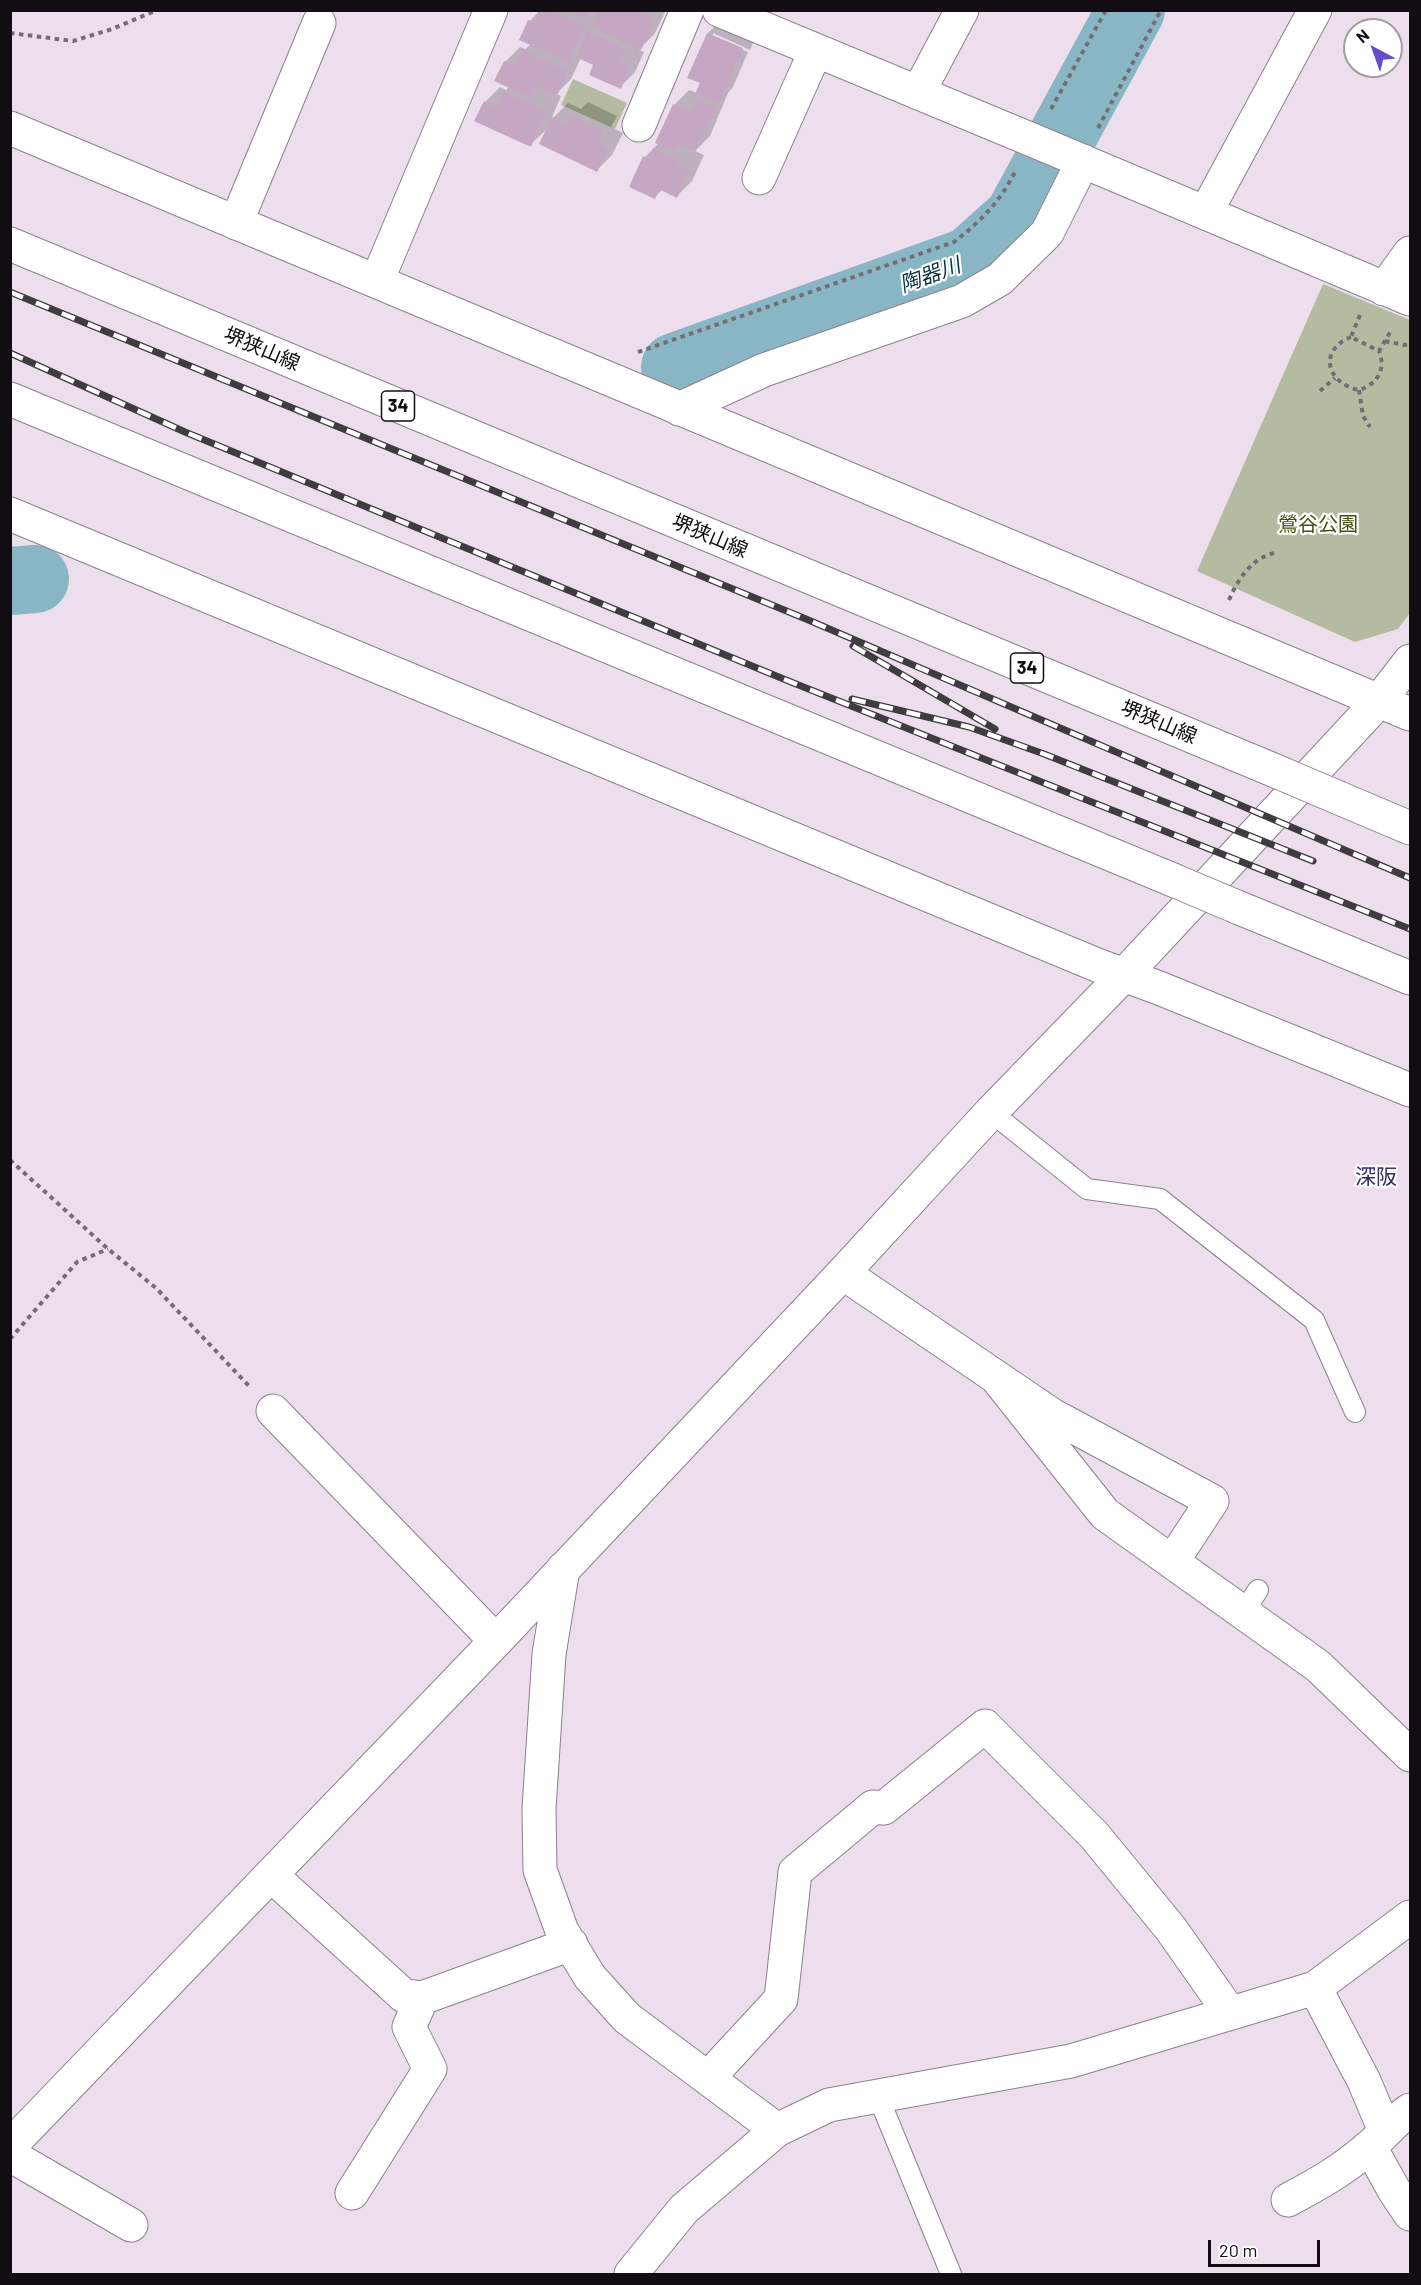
<!DOCTYPE html>
<html>
<head>
<meta charset="utf-8">
<style>
	body { margin:0 }
	#map { position:relative; width:1421px; height:2285px; overflow:hidden; background:#ecdeed; font-family:Barlow,sans-serif }
	canvas { display:block }
	.frame { position:absolute; inset:0; border:12px solid #110d12; pointer-events:none }
	.north { position:absolute; left:1343px; top:18px; width:60px; height:60px; box-sizing:border-box; background:#fff; border:2px solid #a09ea0; border-radius:50%; rotate:319deg; font-size:16px; font-weight:700; line-height:24px; text-align:center; color:#110d12 }
	.north::after { content:''; display:block; margin:auto; width:21px; height:27px; background:#664dc6; clip-path:polygon(50% 0,100% 100%,50% 72%,0 100%) }
	.scale { position:absolute; left:1208px; top:2240px; width:112px; height:27px; box-sizing:border-box; border:3px solid #110d12; border-top:0; padding-left:8px; font-size:18px; line-height:21px; white-space:nowrap; color:#110d12; -webkit-text-stroke:4px #fff; paint-order:stroke }
</style>
</head>
<body>
<div id="map">
<canvas width="1421" height="2285"></canvas>
<div class="frame"></div>
<div class="north">N</div>
<div class="scale">20 m</div>
</div>
<script>
const g = document.querySelector('canvas').getContext('2d');
g.lineJoin = 'round';
function paint(path, color) { g.fillStyle = color; g.fill(path, 'evenodd'); }
function strokePath(path, color, width, dash) { g.strokeStyle = color; g.lineWidth = width; g.lineCap = dash ? 'butt' : 'round'; g.setLineDash(dash || []); g.stroke(path); }
function label(font, color, halo, rows, align = 'center') {
  g.font = font + ' Barlow,"Noto Sans JP",sans-serif'; g.lineWidth = 4.5; g.setLineDash([]); g.textBaseline = 'middle'; g.strokeStyle = halo; g.fillStyle = color; for (const [text, x, y, turn = 0] of rows) {
    g.save(); g.translate(x, y); g.rotate((+turn || 0) * Math.PI / 180); g.textAlign = isNaN(turn) ? turn : align; if (halo) g.strokeText(text, 0, 0); g.fillText(text, 0, 0); g.restore();
  }
}
paint(new Path2D(`
	M573 79 627 103 615 129 561 105Z
	M1323 284 1410 320V613L1398 629 1355 642 1197 571Z`), '#b5bba0');
paint(new Path2D(`
	M540 10H666L655 33 639 50 644 52 635 72 620 87 595 65 581 58 571 79 556 94 561 96 551 120 568 103 581 109 588 102 617 116 611 127 623 133 612 155 597 170 547 129 530 145 485 102 500 87 506 90 510 86 505 62 520 47 525 49 531 44 530 21Z
	M723 18 757 33 750 50 713 33V37L748 52 733 87 728 93 710 136 695 151 704 155 692 181 677 196 663 189 655 197 645 157 659 143 674 105 689 90 697 93 702 82 708 33Z`), '#0003');
strokePath(new Path2D(`
	M675 367 970 261 1018 218 1131 10
	M10 581 35 579`), '#89b6c5', 68);
paint(new Path2D(`
	M541 10H549L585 26 569 62 519 40 528 20 535 22Z
	M567 10H590L586 19Z
	M598 10H647L645 14 655 19 641 50 590 26Z
	M587 31 626 49 620 63 630 67 621 89 589 75 593 65 576 57Z
	M707 33 743 48 719 104 695 94 700 83 687 78Z
	M523 50 568 71 557 96 536 86 531 98 494 81 504 61 515 66Z
	M503 91 547 111 531 147 474 121 484 101 496 107Z
	M696 99 716 108 695 152 679 145 675 152 655 143 673 104 690 111Z
	M572 116 603 131 598 142 609 148 597 172 539 144 552 117 568 125Z
	M653 148 679 160 677 164 690 170 677 198 659 189 655 199 629 187 643 156 648 159Z`), '#c6a7c3');
const lane = new Path2D(`
	M991 1112 1087 1189 1160 1199 1314 1320 1355 1412
	M1243 1613 1258 1590
	M878 2096 951 2274`);
const street = new Path2D(`
	M719 10 1037 142 1410 299
	M918 93 962 10
	M639 125 687 10
	M759 178 815 52
	M1206 212 1315 10
	M236 223 319 23
	M377 281 491 10
	M1384 289 1410 253
	M679 409 764 370 962 301 1000 279 1047 233 1083 161
	M843 1273 1052 1415 1212 1501 1172 1562
	M996 1377 1105 1514 1318 1666 1410 1755
	M273 1411 496 1641
	M563 1569 549 1654 539 1809 540 1870 562 1931 590 1977 627 2018 777 2130
	M271 1875 404 1996 422 1998 571 1944
	M1315 1988 1364 2081 1385 2131
	M708 2078 781 1999 795 1872 873 1807 884 1808 985 1726 1094 1835 1171 1929 1230 2013
	M1370 2147 1394 2190 1410 2214
	M10 2155 131 2225
	M352 2193 430 2069 409 2027 422 1998
	M1288 2200C1318 2184 1343 2170 1368 2148 1383 2136 1394 2121 1410 2110
	M631 2274 684 2209 777 2130 829 2105 1071 2061 1315 1988 1410 1917`);
const secondary = new Path2D(`
	M10 2146 496 1641 843 1273 991 1112 1124 975 1379 701 1410 661`);
const primary = new Path2D(`
	M10 128 1410 714
	M10 244 1278 772
	M10 399 1173 880
	M10 514 1097 965 1159 988 1410 1090
	M1339 798 1410 828
	M1237 907 1410 978`);
strokePath(lane, '#8d808e', 22);
strokePath(street, '#8d808e', 35);
strokePath(secondary, '#8d808e', 35);
strokePath(primary, '#8d808e', 35);
strokePath(new Path2D(`
	M10 33 73 41 112 29 157 10
	M1051 109 1106 10
	M1098 128 1161 10
	M1360 315 1351 337 1379 351 1392 329
	M1351 337C1318 350 1326 383 1359 390 1378 384 1386 369 1379 351
	M1385 341 1404 345 1410 344
	M638 352 954 242C982 220 1000 202 1016 170
	M1359 390 1363 416 1370 427
	M1320 391 1335 378
	M1229 600C1238 579 1251 559 1274 553
	M10 1160 108 1249 156 1288 250 1387
	M10 1339 77 1262 108 1249`), '#756d76', 4, [4.5, 4.5]);
strokePath(lane, '#fff', 20);
strokePath(street, '#fff', 33);
strokePath(secondary, '#fff', 33);
strokePath(primary, '#fff', 33);
const rail = new Path2D(`
	M10 292 806 619 1410 878
	M10 353 185 432 786 680 1410 929
	M853 646 995 729
	M852 699 969 727 1044 754 1313 861`);
strokePath(rail, '#403a41', 7);
strokePath(rail, '#fff', 4.5, [14]);
const primaryBridge = new Path2D(`
	M1278 772 1339 798
	M1173 880 1237 907`);
strokePath(primaryBridge, '#8d808e', 35, []);
strokePath(primaryBridge, '#fff', 33);
for (const [x, y, w] of [
	[398,406,33],
	[1027,668,33]
]) { const box = new Path2D(); box.roundRect(x - w / 2, y - 15, w, 30, 4.5); g.fillStyle = '#fff'; g.fill(box); strokePath(box, '#110d12', 1.5); }
label('bold 18px', '#110d12', null, [
	["34",398,406],
	["34",1027,668]
]);
label('20px', '#110d12', '#fff', [
	["堺狭山線",262,349,23],
	["堺狭山線",710,536,23],
	["堺狭山線",1159,722,23]
]);
label('20px', '#485114', '#fff', [
	["鶯谷公園",1318,524]
]);
label('italic 21px', '#05313c', '#fff', [
	["陶器川",930,275,-20]
]);
label('21px', '#382e69', '#fff', [
	["深阪",1376,1177]
]);
</script>
</body>
</html>
